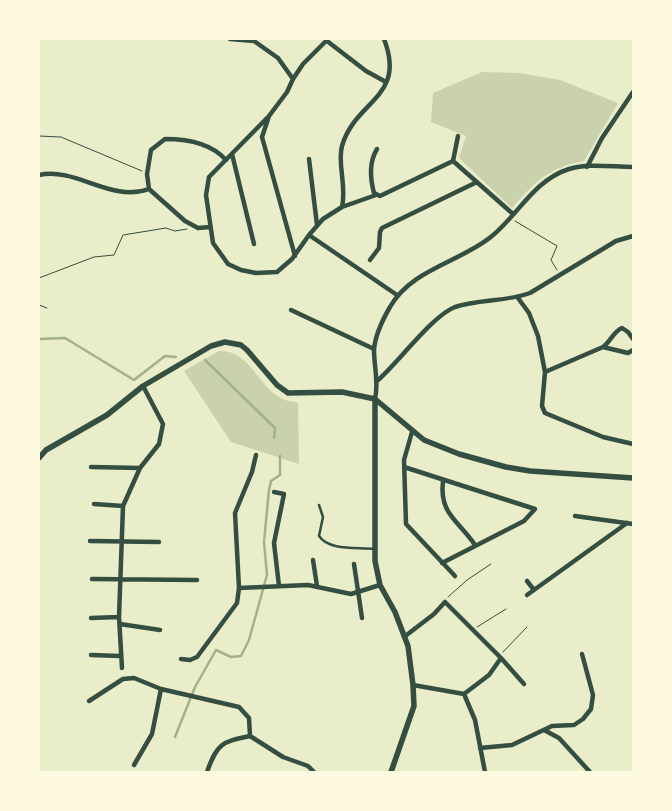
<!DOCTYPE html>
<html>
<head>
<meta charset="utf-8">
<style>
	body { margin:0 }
	#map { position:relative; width:672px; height:811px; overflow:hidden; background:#e9edc9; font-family:"DejaVu Sans",sans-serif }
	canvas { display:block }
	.frame { position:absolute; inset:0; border:40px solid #fefae0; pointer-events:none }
</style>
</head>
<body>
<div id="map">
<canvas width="672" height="811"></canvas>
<div class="frame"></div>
</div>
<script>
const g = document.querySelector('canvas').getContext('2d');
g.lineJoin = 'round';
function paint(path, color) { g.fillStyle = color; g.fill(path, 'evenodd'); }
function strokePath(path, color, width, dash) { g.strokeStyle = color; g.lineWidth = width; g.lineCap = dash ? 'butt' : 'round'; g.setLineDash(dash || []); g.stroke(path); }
paint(new Path2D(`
	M482 72 519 73 560 80 618 103 584 161C549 167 535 182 512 208L459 158 466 136 431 122 433 93Z
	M219 351C248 349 257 384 279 397 284 401 292 401 298 403L299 464 231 442 184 371Z`), '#cad2ad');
strokePath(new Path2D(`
	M39 339 65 338 134 380 165 356 176 357
	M205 360 275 428 274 438
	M175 737 195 687 216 650 231 657 241 656 249 640 267 575 264 542 269 490 271 481 280 475V456`), '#a3b18a', 2.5);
strokePath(new Path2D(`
	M39 136 61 137 142 171
	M515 221 557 246 551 260 557 270
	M39 278 94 257 114 255 123 235 166 228 175 231 187 229
	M39 305 47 308
	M448 597 467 580 491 564
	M477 627 506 609
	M503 652 527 627`), '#344e41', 1);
strokePath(new Path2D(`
	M319 505 323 517 319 536C329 551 357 547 374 549`), '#344e41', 2.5);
strokePath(new Path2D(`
	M230 39 254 41 278 58 293 79 287 92 269 116 262 137 295 256
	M327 41 366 71 386 82
	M293 79 303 64 328 39
	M269 116 209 177 206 195 213 243 228 264 241 270 256 273 277 272 292 259 309 235 397 295
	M458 136 453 161 513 214
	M377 149C369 162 370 178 374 193L380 196 453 161
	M232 154 254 244
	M309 159 317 225
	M587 167 602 138 633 92
	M39 175C77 167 111 203 149 189L147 174 151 150 165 139C186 139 211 143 226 160
	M149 189 185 221 198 228 210 227
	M342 207 376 195
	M309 235 323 219 342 207C347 186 337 163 342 146 355 100 407 98 384 39
	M370 260 379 248 380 232 382 228 477 182
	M518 298 529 313 538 336 545 372 542 406 545 413 603 437 633 444
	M291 310 374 349
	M603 347C611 341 613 332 622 328L628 332 633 339
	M545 372 603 347 628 353 633 350
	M377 381C397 364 433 315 455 307 479 299 506 302 530 293L616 241 633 236
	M375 399C379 382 374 367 374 350 375 336 383 319 390 307 411 269 461 262 492 236 518 215 534 180 569 169 588 163 613 167 633 167
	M412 432 404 460 406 524 455 576
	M91 467 140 468
	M404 467 535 509 524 521 442 563
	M443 481C439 514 458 520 475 545
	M274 492 284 494 274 543 279 586
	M94 504 123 506
	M575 516 633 524
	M90 541 159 542
	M313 560 317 586
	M354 564 362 618
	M92 579 197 580
	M527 581 534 590
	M239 588 308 585 351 594 380 585
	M527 595 627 523
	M91 618 119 617
	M120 624 160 630
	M404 637 434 614 445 602 501 658 524 684
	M91 655 120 656
	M181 659 190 660 197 657 237 603 239 588 235 513 252 472 256 455
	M122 668 119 617 123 506 140 468 159 444 163 424 143 386
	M413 685 464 694 489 675 501 658
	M464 694 475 720 485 772
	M89 701 123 679 134 678 161 689 239 707 249 718 250 736
	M544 730 559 738 590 772
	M480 748 512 745 552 726 574 725 583 719 591 709 593 695 582 654
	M134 765 152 734 161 689
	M207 772C217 744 221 742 250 736L283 757 308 766 314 772`), '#344e41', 4.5);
strokePath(new Path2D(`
	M375 399V561L380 585 395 612 408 646 413 685 414 706 391 772
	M39 458 46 450 107 415 143 386 211 346 225 342 241 345 247 350 277 385 288 393 342 392 375 399 424 440 459 454 506 467 530 471 633 478`), '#344e41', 5.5);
</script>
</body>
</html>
